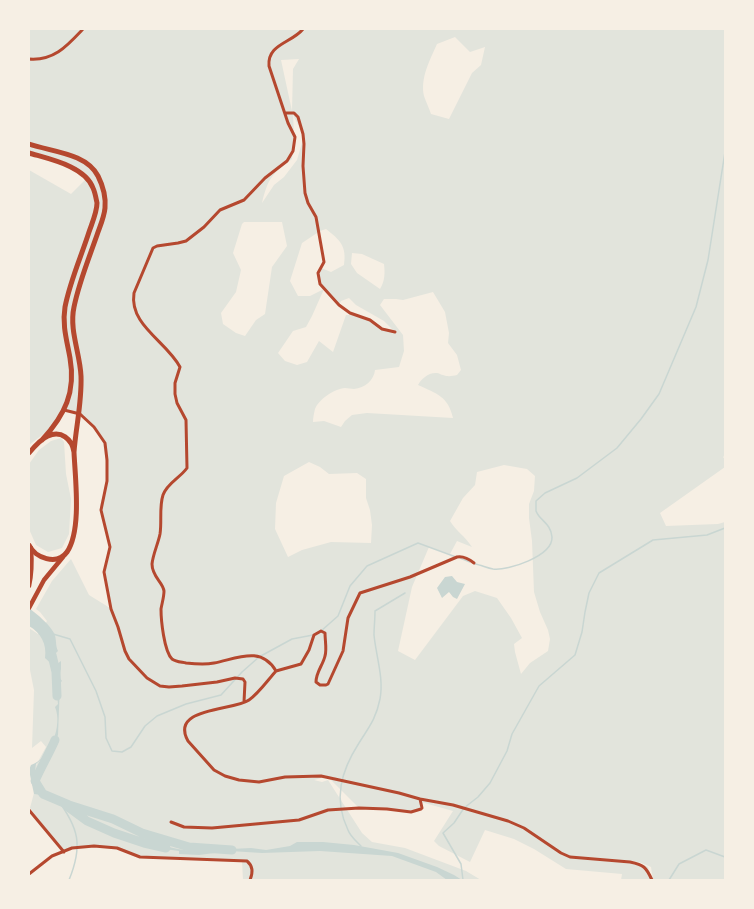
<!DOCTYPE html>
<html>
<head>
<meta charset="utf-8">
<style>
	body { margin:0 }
	#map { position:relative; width:754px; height:909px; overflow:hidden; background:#f6efe4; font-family:Roboto,sans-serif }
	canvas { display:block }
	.frame { position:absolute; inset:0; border:30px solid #f6efe4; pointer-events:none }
</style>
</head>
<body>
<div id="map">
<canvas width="754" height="909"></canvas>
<div class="frame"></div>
</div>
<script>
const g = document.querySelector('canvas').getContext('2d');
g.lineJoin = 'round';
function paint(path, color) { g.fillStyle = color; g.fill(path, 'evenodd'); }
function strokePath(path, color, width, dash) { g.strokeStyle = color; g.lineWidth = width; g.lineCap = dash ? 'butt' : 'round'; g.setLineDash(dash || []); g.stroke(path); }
paint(new Path2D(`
	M29 29H725V453L723 458 725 457V467L660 513 666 526 718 524 725 522V880H653L651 867 639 862 619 860 639 863 648 867 652 880H621L622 874 566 869 534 849 514 839 485 830 470 862 439 846 434 841 453 811 421 802 422 809 412 811 359 808 330 779 321 778 314 780 322 782 328 780 362 833 372 842 405 848 466 871 481 880H243L242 861 140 857 117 848 94 846 64 850 50 836 30 808 34 793 35 767 46 747 41 741 32 748 34 690 29 665V628L38 634 47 621 40 612 36 609 52 581 71 559 89 595 110 608 105 567 110 539 101 517 100 506 108 476 102 437 80 414 64 410 52 430 46 432 29 445V170L71 194 87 178 74 168 29 153ZM455 37 470 52 485 47 481 65 472 73 449 119 431 114C429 108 426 102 424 96 420 78 430 60 437 44ZM299 59 293 69 292 111 281 60ZM293 115 304 136 297 160 284 177 274 185 262 203C268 178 272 174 292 159L294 134ZM244 222H282L287 246 272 267 265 314 256 320 245 336 236 333 223 324 221 313 236 292 241 270 233 253 242 224ZM326 229C340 240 347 246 344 265L331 272 321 268C313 284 330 295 339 305L341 301 349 298 356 305 384 321 395 332 382 329 370 320 357 315H346L333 352 319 341 307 362 297 365 285 361 278 353 293 331 306 327 312 316 324 289 310 296H298L290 281 302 243 320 231ZM352 253 362 254 384 264C385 273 385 281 380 289L357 273 351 264ZM433 292 445 312 449 333 448 343 457 355 461 370 457 375C452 376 448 377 443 375 441 375 439 373 437 373 429 372 421 379 418 385 437 394 448 396 453 418L367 413 352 415 345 421 341 427 324 421 313 422C313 418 314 413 315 409 319 399 334 389 345 388 348 388 351 389 354 389 365 388 374 380 375 370L399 367 404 351 403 335 380 305 384 299H396L403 300ZM309 462 320 467 329 474 357 473 366 479V498L370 510 372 525 371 543 331 542 302 550 288 557 275 529 276 503 284 476ZM504 465 527 469 535 476 534 491 529 504V518L532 541 534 592 540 612 548 630 550 639 548 651 530 663 521 674 515 652 514 644 522 638 511 618 497 598 475 591 463 596 415 660 398 651 412 587 429 547 450 554 457 541 472 547C465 536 456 531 450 521L463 498 475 485 477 472Z
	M61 438 64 442 66 474 71 499 69 534 62 548 48 552 36 545 29 529V464L39 450 51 441Z`), '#e2e4dc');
paint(new Path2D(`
	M452 576 457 582 465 584 457 599 453 597 449 592 442 598 437 588 445 577Z
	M29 608C38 615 48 623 54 633 57 639 55 645 58 651L54 655 57 664 61 661V669L59 677 62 681 60 683 58 735 53 746 49 752 36 764 35 771V786L44 795 58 803 64 805 67 803 73 804 77 809 104 817 164 846 178 849 191 851 251 848 266 850 290 846 297 842H323L354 845 398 853 437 867 454 875 462 880H447L436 872 392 856 320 851 262 853 230 851 199 855 179 854V851L157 848 153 843 146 839 102 817 73 809 68 810 42 795 34 794 29 770 31 765C50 759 63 725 55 707L58 704 56 686 59 681 56 677V668L45 658C47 644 41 633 29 626Z`), '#c9d6d2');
strokePath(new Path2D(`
	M460 558 470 562
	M475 564C481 565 487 568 493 569 508 571 553 556 552 537 551 523 539 520 536 511 536 508 536 504 536 501L545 493 577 478 617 448 641 419 659 394 696 307 708 260 725 152
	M321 631 338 616 350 586 367 566 418 543 456 557
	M53 634 70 639 96 691 105 717 106 738 112 751 122 752 131 747 145 726 157 716 186 704 221 695 242 672 259 657 292 639 313 635
	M57 799C79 828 83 846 69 880
	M361 846C356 841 350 836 348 830 333 799 341 771 359 743 369 727 376 719 380 699 384 678 376 656 374 635 374 628 375 619 375 611L405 593
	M463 880 461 864 443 833 454 823 464 808 478 797 490 783 507 751 512 734 539 686 575 655 582 632 585 612 589 593 599 573 653 540 707 535 725 528
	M669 880 679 864 706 850 725 857`), '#c9d6d2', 1.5);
strokePath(new Path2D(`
	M52 655 56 672 57 696
	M55 740C49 754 41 767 35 781L43 794 69 805 113 819 142 833 189 847 232 850
	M68 807 87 821 114 833 144 843 166 848`), '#c9d6d2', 9);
strokePath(new Path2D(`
	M29 59C54 61 67 46 83 29
	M285 113H294L298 117 303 134 304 144 303 166 305 193 308 203 316 217 324 262 318 273 320 284 339 305 350 313 370 320 382 329 395 332
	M64 410 80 414 94 427 105 443 107 460V481L101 510 110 547 104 572 111 609 118 627 125 651 129 659 147 678 160 686 169 687 182 686 217 682 235 678 243 679 245 682 244 702
	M276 671 301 664 309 650 314 635 321 631 325 633C325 641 327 649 325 656 323 665 316 672 316 682L320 685H326L328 684 343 651 348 618 360 593 410 577 457 557C462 556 469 559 474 563
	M420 799 453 805 508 821 524 828 561 853 570 857 630 862C644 865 646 867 652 880
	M29 810 64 852
	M171 822 184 827 212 828 299 820 328 810 359 808 387 809 411 812 421 809 422 808 420 799 399 793 321 776 285 777 259 782 239 780 225 776 214 770 188 741C169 707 234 711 249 700 258 694 268 680 276 671 261 645 236 659 214 663 205 665 195 664 186 663 182 662 176 662 172 659 164 651 161 620 161 609 162 603 164 597 164 591 163 582 152 577 152 564 153 554 158 544 160 534 162 522 159 507 163 495 167 483 180 478 187 468L186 420 177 403 175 394V383L180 367C166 341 129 325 134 293L153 248 157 246 178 243 186 241 204 227 220 210 244 200 265 178 287 161 293 151 295 137 288 123 269 66C267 44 292 43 303 29
	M29 874 52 856 72 848 94 846 117 848 140 857 247 861C253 866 253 873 250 880`), '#b5482f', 3);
strokePath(new Path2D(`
	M29 586C32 573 32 562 31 548
	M29 608 44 580 63 557`), '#b5482f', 4.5);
strokePath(new Path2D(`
	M29 144C52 152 86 153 98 176 103 186 106 197 105 208 104 218 100 226 97 235 89 258 79 282 74 307 69 330 80 353 81 376 82 402 76 426 74 452
	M29 153C49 159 85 166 93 188 95 192 96 198 97 203 97 212 92 223 89 232 81 257 70 281 65 307 62 325 67 341 70 358 76 392 65 415 42 440
	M29 453C34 447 41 439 48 436 61 430 72 439 74 452 75 477 82 530 67 552 57 566 35 558 29 545`), '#b5482f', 5);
</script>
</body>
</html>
